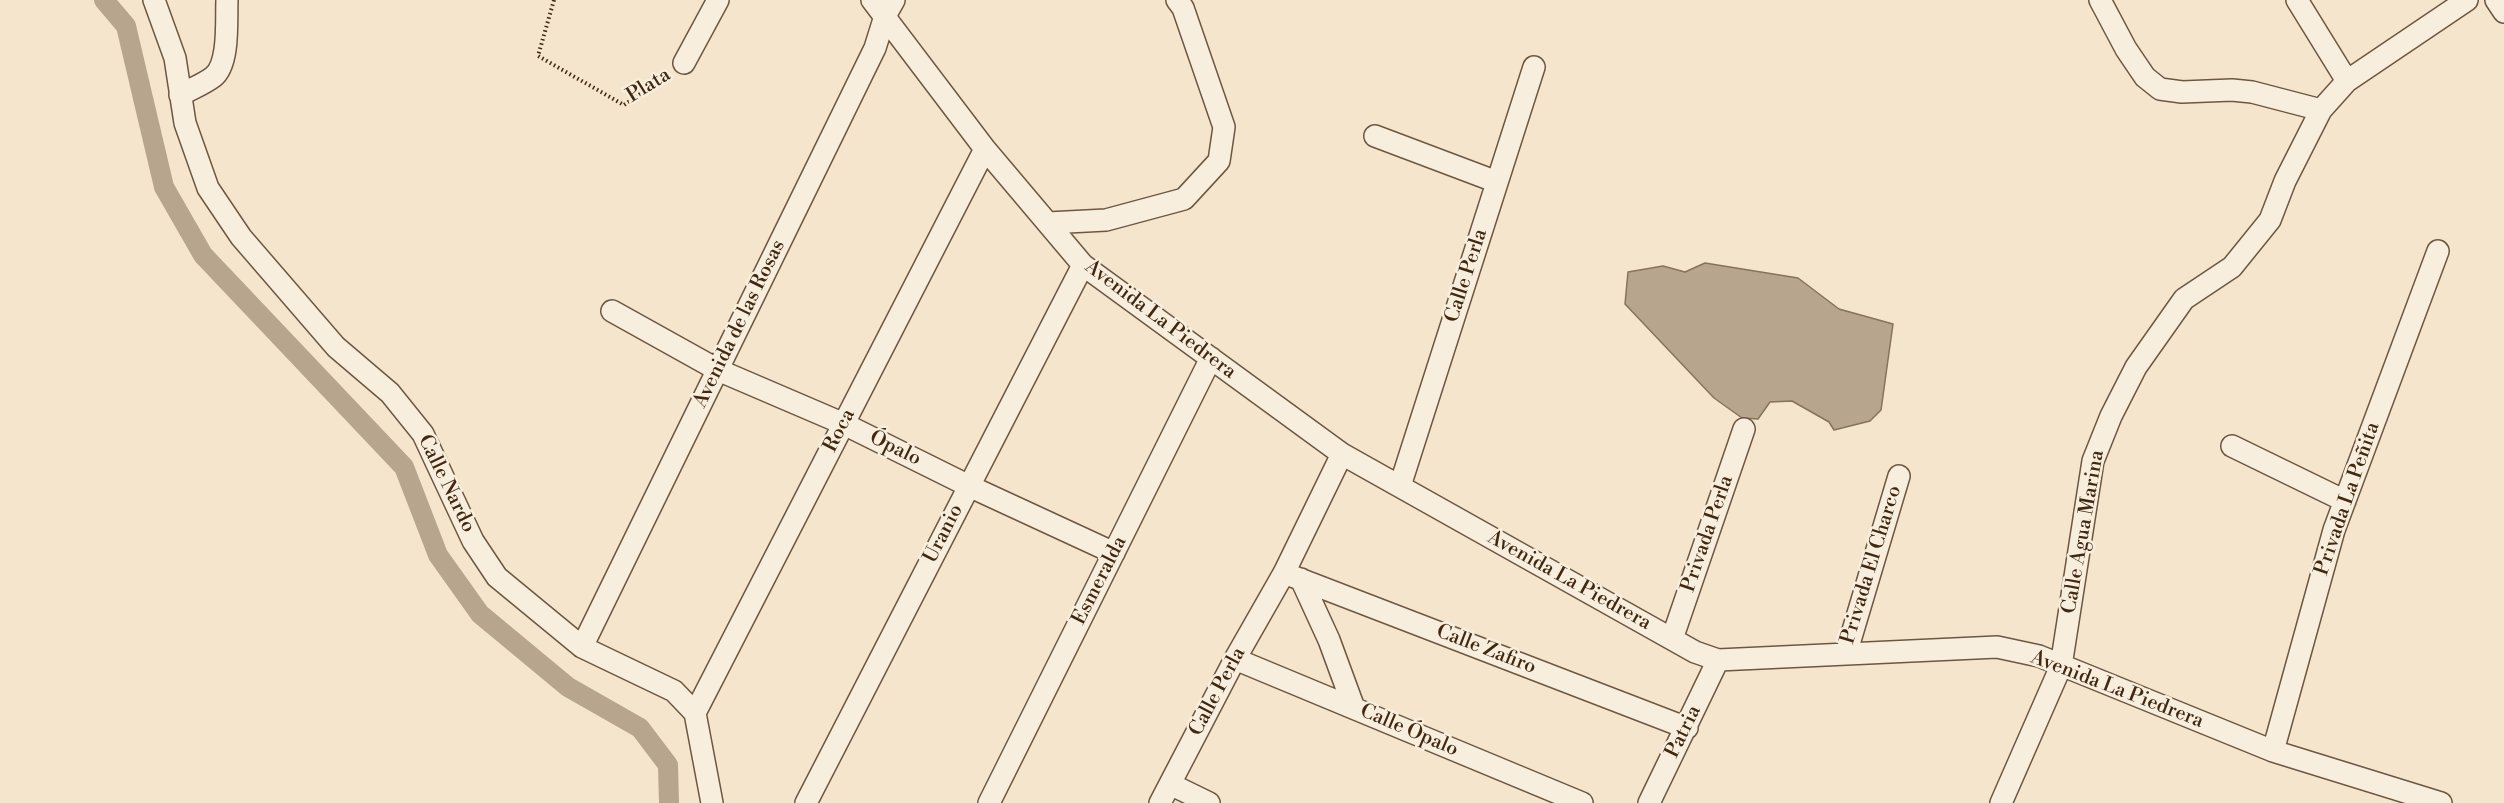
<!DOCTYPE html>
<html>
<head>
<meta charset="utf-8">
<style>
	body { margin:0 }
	canvas { display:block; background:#f5e5cd }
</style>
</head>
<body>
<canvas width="2504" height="803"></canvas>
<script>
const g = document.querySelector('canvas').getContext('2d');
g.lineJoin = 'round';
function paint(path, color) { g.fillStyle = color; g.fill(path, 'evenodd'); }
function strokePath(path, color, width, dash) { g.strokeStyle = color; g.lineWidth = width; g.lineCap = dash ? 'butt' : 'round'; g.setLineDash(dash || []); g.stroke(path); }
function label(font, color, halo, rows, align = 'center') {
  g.font = font + ' "Libre Bodoni",serif'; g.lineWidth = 5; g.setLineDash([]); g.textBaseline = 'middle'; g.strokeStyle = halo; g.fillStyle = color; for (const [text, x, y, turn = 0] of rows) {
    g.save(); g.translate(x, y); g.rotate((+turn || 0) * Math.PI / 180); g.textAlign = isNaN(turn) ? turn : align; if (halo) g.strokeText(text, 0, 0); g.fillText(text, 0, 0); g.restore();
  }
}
const water = new Path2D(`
	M1705 263 1798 278 1839 309 1893 324 1881 410 1870 421 1834 430 1829 422 1792 401 1770 402 1758 419 1742 418 1714 398 1625 304 1628 272 1663 266 1685 272Z`);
paint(water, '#b7a58d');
strokePath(water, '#87735b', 1.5);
strokePath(new Path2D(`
	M104 0 126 26 164 187 203 255 404 467 438 555 480 614 568 687 640 728 668 765 669 803`), '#b7a58d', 20);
const minor = new Path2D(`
	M154 0 175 58 185 123 208 188 241 237 336 347 390 393 423 434 473 541 497 577 582 647 674 691 695 713 712 803
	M872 0 985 149 1083 265 1342 454 1695 652 1718 660 1997 647 2039 656 2273 751 2441 803
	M2100 0 2126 49 2145 77 2160 89 2182 92 2232 90 2252 92 2321 110
	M2297 0 2347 81
	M2496 0 2504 12
	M684 63 718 0
	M180 95C191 89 204 84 213 77 230 64 226 19 227 0
	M1375 136 1497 182
	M1048 223 1106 220 1184 199 1219 161 1224 127 1183 8 1177 0
	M612 311 718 370 844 424 969 486 1114 553
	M2232 446 2345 501
	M1400 486 1534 67
	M1284 573 1687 728
	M1301 579 1329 640 1354 708
	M1672 639 1744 429
	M582 647 875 48 885 16 894 0
	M1846 654 1899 476
	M1235 659 1582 803
	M695 713 985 149
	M2273 751 2334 530 2438 251
	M1170 784 1209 803
	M806 803 1083 265
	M989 803 1211 358
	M1160 803 1235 659 1284 573 1342 454
	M1649 803 1718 660
	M2001 803 2061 666 2093 461 2111 416 2136 367 2184 299 2232 267 2270 220 2285 181 2321 110 2347 81 2467 0`);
strokePath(minor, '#6d5740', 24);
strokePath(new Path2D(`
	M554 0 538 56 624 105 669 74`), '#402811', 4, [1.5, 3]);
strokePath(minor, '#f8eede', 21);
label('20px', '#402811', '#f8eede', [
	["Plata",649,86,-32],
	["Calle Perla",1467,276,-72],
	["Avenida La Piedrera",1160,320,37],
	["Avenida de las Rosas",740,324,-64],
	["Roca",840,431,-63],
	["Ópalo",895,449,26],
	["Calle Nardo",446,484,64],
	["Privada La Peñita",2348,499,-71],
	["Calle Agua Marina",2084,532,-80],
	["Uranio",944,534,-63],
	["Privada Perla",1708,534,-71],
	["Privada El Charco",1872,565,-73],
	["Esmeralda",1100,581,-63],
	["Avenida La Piedrera",1569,581,29],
	["Calle Zafiro",1486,650,21],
	["Avenida La Piedrera",2117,690,21],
	["Calle Perla",1218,692,-62],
	["Calle Ópalo",1409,731,23],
	["Patria",1684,732,-64]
]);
</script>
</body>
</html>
